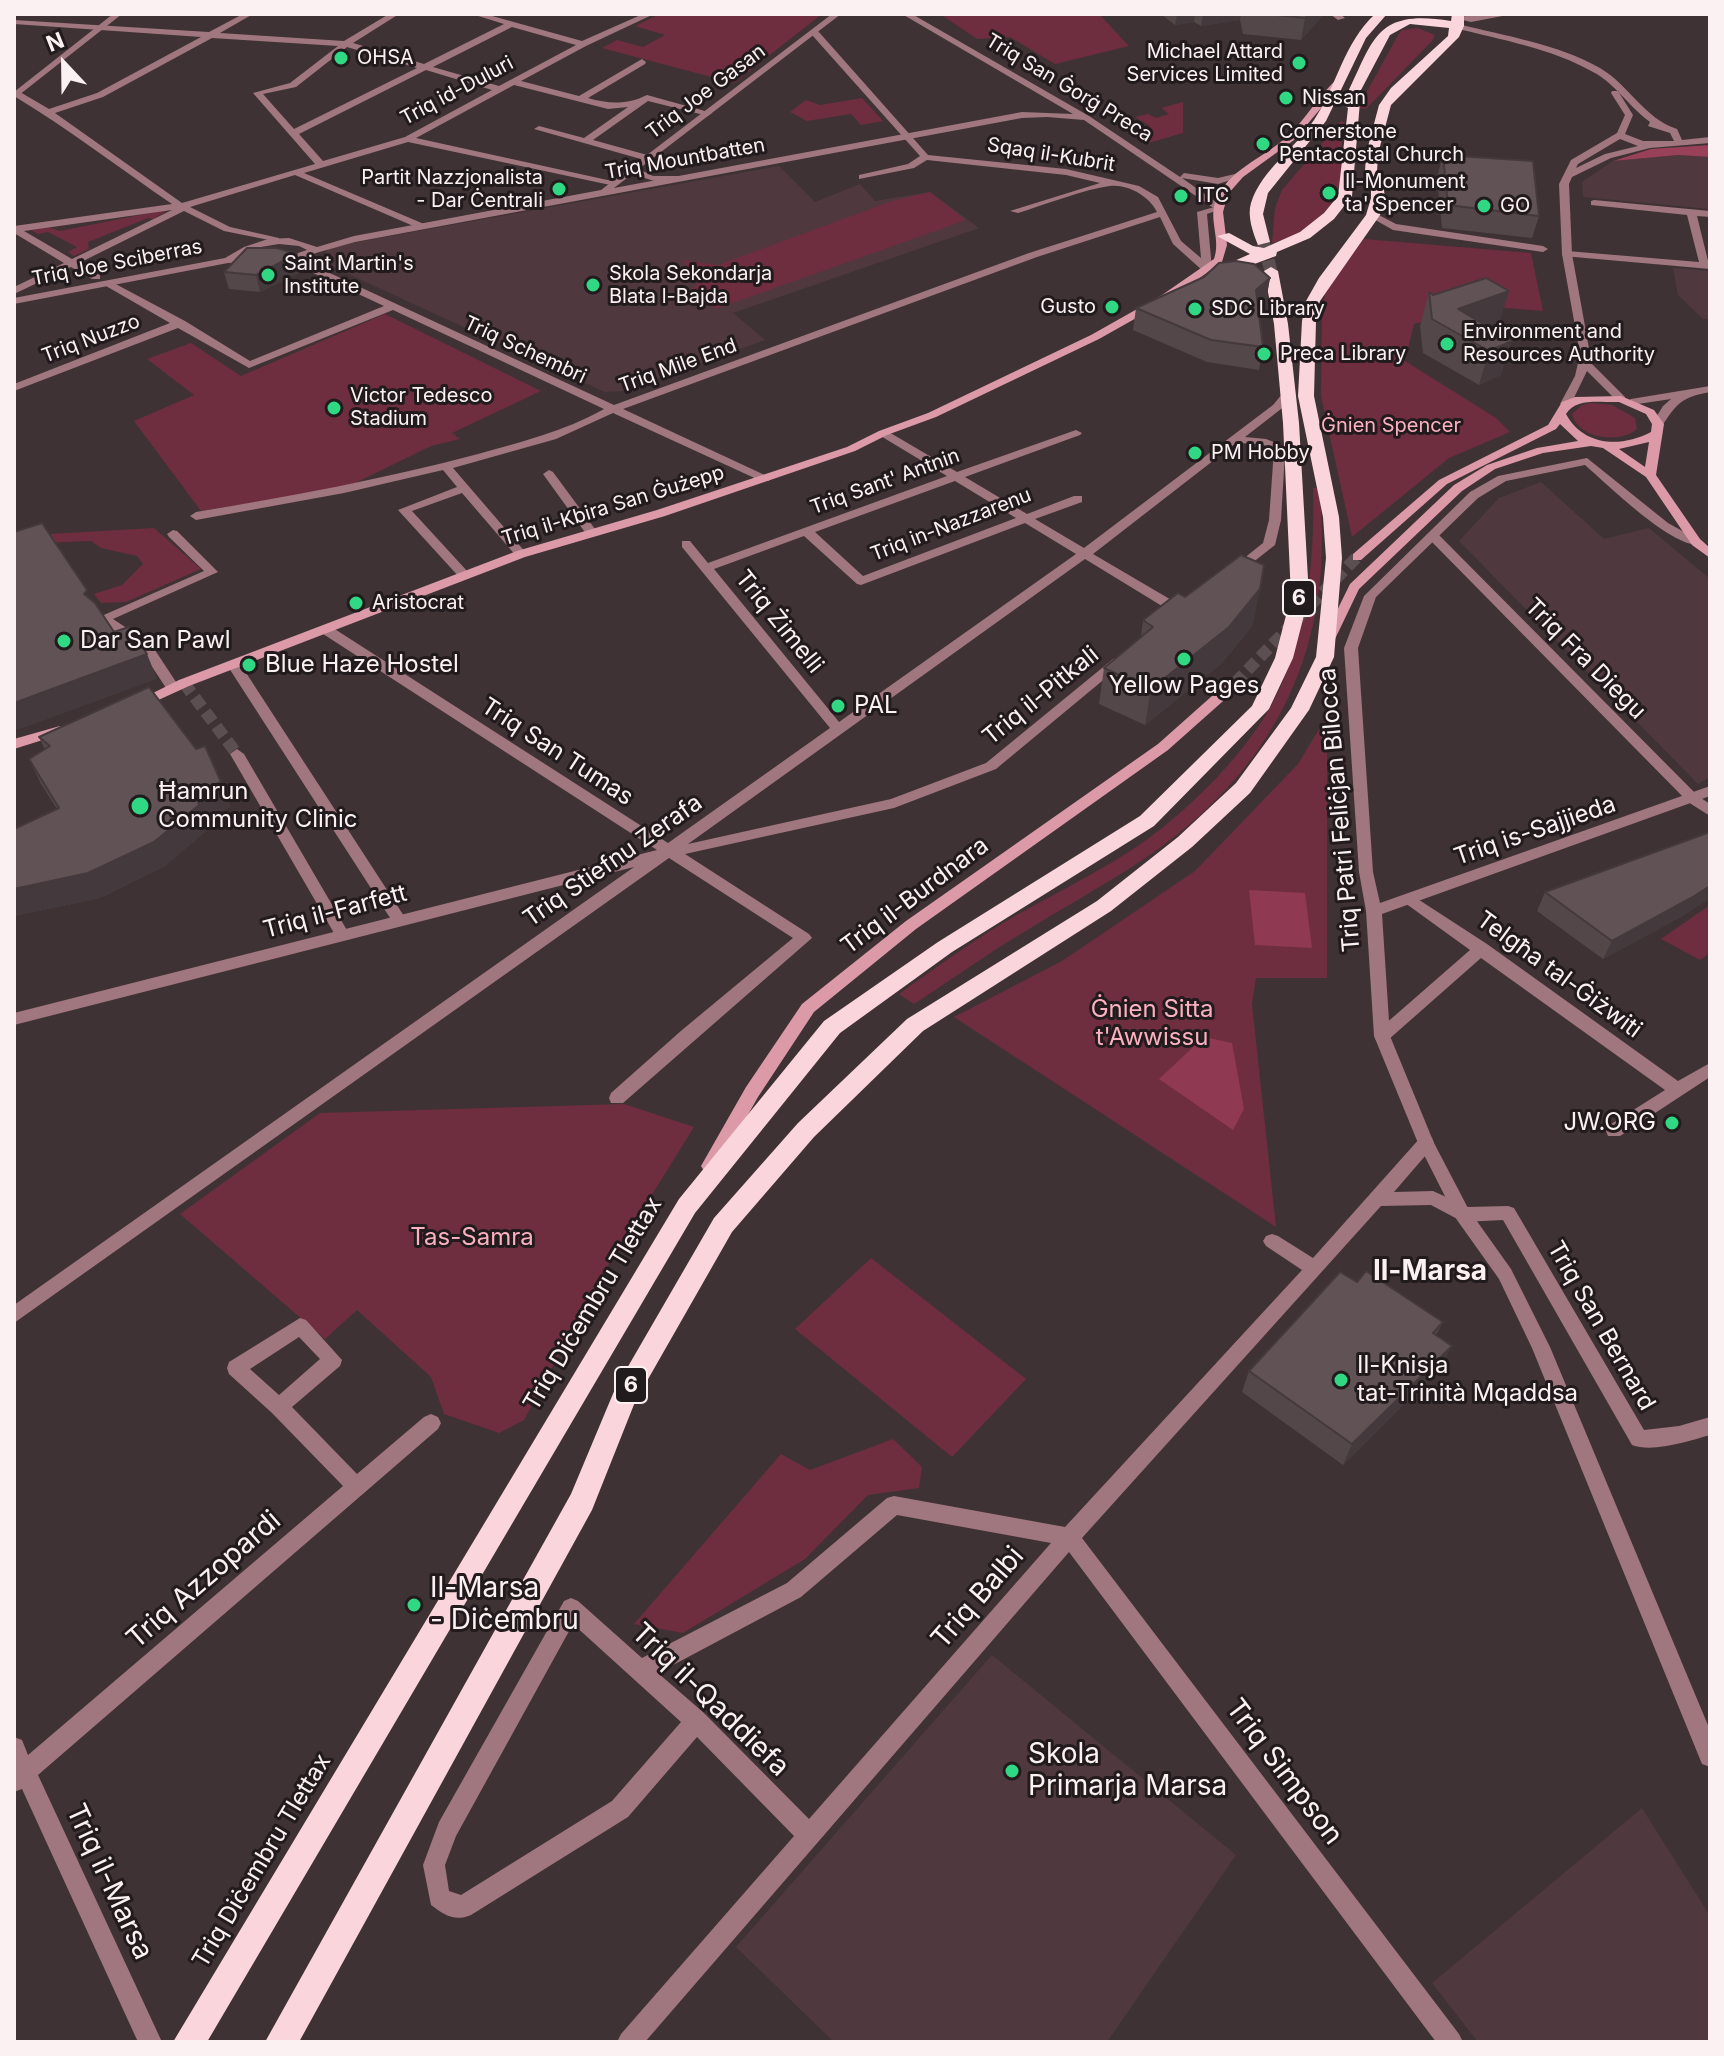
<!DOCTYPE html>
<html>
<head>
<meta charset="utf-8">
<style>
	body { margin:0 }
	#map { position:relative; width:1724px; height:2056px; overflow:hidden; background:#3f3234; font-family:Inter,sans-serif }
	canvas { display:block }
	.frame { position:absolute; inset:0; border:16px solid #fbf1f3; pointer-events:none }
	.north { position:absolute; left:24px; top:24px; width:80px; height:80px; -webkit-text-stroke:6px #221b1d; paint-order:stroke; rotate:338deg; font-size:22px; font-weight:700; line-height:32px; text-align:center; color:#fbf1f3 }
	.north::after { content:''; display:block; margin:auto; width:28px; height:36px; background:#fbf1f3; clip-path:polygon(50% 0,100% 100%,50% 72%,0 100%) }
</style>
</head>
<body>
<div id="map">
<canvas width="1724" height="2056"></canvas>
<div class="frame"></div>
<div class="north">N</div>
</div>
<script>
const g = document.querySelector('canvas').getContext('2d');
g.lineJoin = 'round';
function paint(path, color) { g.fillStyle = color; g.fill(path, 'evenodd'); }
function strokePath(path, color, width, dash) { g.strokeStyle = color; g.lineWidth = width; g.lineCap = dash ? 'butt' : 'round'; g.setLineDash(dash || []); g.stroke(path); }
function label(font, color, halo, rows, align = 'center') {
  g.font = font + ' Inter,sans-serif'; g.lineWidth = 6; g.setLineDash([]); g.textBaseline = 'middle'; g.strokeStyle = halo; g.fillStyle = color; for (const [text, x, y, turn = 0] of rows) {
    g.save(); g.translate(x, y); g.rotate((+turn || 0) * Math.PI / 180); g.textAlign = isNaN(turn) ? turn : align; if (halo) g.strokeText(text, 0, 0); g.fillText(text, 0, 0); g.restore();
  }
}
paint(new Path2D(`
	M1678 155 1710 157V209L1583 197 1582 182 1613 161Z
	M779 166 815 202 860 184 875 201 930 192 979 228 733 313 765 340 624 391 605 392 320 261 329 247Z
	M1673 268 1710 271V319H1703L1678 295Z
	M1541 482 1604 539 1649 528 1710 579V777L1698 784 1459 541 1499 498Z
	M992 1655 1236 1855 1107 2042H834L736 1947Z
	M1642 1808 1710 1916V2042H1478L1432 1983Z`), '#4f393e');
paint(new Path2D(`
	M660 14H822L734 83 602 48 617 40 643 47 665 35 635 26Z
	M940 14H1099L1129 46 1055 64 1010 37 977 39Z
	M1418 28 1435 35 1432 41 1366 109 1358 108 1398 35 1402 30Z
	M862 98 883 121 861 125 851 114 807 121 790 112 806 100 820 105Z
	M1183 102V133L1148 143 1130 132 1150 126 1135 117 1148 114 1156 118 1169 114 1161 108Z
	M1341 121 1344 122C1337 162 1352 191 1316 220 1304 231 1288 240 1272 243L1275 208 1282 190Z
	M930 192 966 220 716 309 691 292 699 280 682 260 718 265 892 201Z
	M170 209 153 219 148 218 88 242 89 249 74 256 68 252 77 247 48 232 38 234 31 230 48 227 60 231Z
	M1364 239 1531 253 1543 311 1482 306 1414 324 1405 361 1496 418 1510 432 1449 458 1352 537 1321 396 1322 312 1326 288Z
	M385 314 541 391 452 433 460 439 431 446 345 488 201 511 134 421 194 395 147 359 191 343 241 376Z
	M1591 403 1612 405 1635 418 1637 429C1620 444 1578 439 1572 414L1582 405Z
	M1313 488H1319C1337 647 1274 773 1141 861 1100 888 1057 911 1016 937 981 958 948 982 914 1004L899 994C937 967 975 939 1015 916 1052 895 1091 876 1127 853 1178 821 1241 760 1271 706 1307 641 1315 561 1313 488Z
	M154 528 201 569 126 602 101 603 94 594 122 585 143 564 137 556 101 548 91 541 14 544V536Z
	M1327 716V978H1256L1252 1004 1276 1227 954 1017 1062 961 1195 871 1298 764Z
	M1710 905V953L1700 960 1661 939Z
	M624 1104 694 1127 599 1280 524 1420 499 1433 444 1414 431 1377 357 1310 325 1339 180 1214 320 1113Z
	M871 1258 1026 1379 952 1457 795 1329Z
	M893 1439 922 1467 919 1488 868 1495 805 1559 683 1633 634 1624 781 1454 810 1470Z`), '#6e2e3f');
paint(new Path2D(`
	M1710 145V157L1678 155 1613 161 1651 149Z`), '#984159');
paint(new Path2D(`
	M1249 890 1305 893 1312 948 1255 945Z
	M1204 1037 1232 1043 1244 1109 1233 1130 1159 1079Z`), '#8f3952');
strokePath(new Path2D(`
	M184 683 237 754`), '#5b4f51', 12, [12, 6]);
strokePath(new Path2D(`
	M1235 683 1357 557`), '#5b4f51', 12, [12, 6]);
strokePath(new Path2D(`
	M1263 242 1271 271`), '#5b4f51', 13, [13, 6]);
paint(new Path2D(`
	M234 661 239 662 404 916 407 920 404 924H394L227 665Z
	M237 749 244 754 348 932 351 936 348 940H338L230 754Z`), '#a0767f');
paint(new Path2D(`
	M243 14H253L220 33 344 41 389 14H399L353 43 424 64 504 24 472 14H485L582 41 643 14H654L586 46 521 81 579 96 642 59 646 62 645 64 588 98C609 104 627 105 647 95L712 113 708 116 648 101 593 140 651 156 653 158 648 161 534 129 539 126 584 138 628 107 608 109 514 85 416 138 612 181 617 184 615 186 408 142 304 173 424 224V228H418L295 175 190 207 230 227 279 238V242L224 231 184 211 79 263 100 275V279H92L71 267 14 294V287L64 263 14 233V226L172 204C119 168 69 129 14 96V92H20L49 109 97 93 201 37 14 24V20L209 32ZM512 27 576 45 499 86 433 67ZM212 38 338 46 290 83 253 93 315 164 182 203 55 113 103 97ZM347 47 417 68 294 129 263 94 296 87ZM426 70 492 90 405 137 323 161 299 134ZM172 210 72 259 24 231Z
	M1330 14H1340L1345 18 1338 20Z
	M1494 14H1513L1471 22 1454 18C1460 15 1484 16 1494 14Z
	M812 31H818L928 155 1066 169 1139 186 1158 197 1181 241 1201 258 1197 212 1221 205V209L1207 214 1212 269 1203 271 1173 244 1160 217 1037 257 623 409 769 477V481H761L613 413 556 439 453 468 527 554 521 558 517 557 462 493 412 511 468 572 470 575 464 579 460 578 398 510 457 487 443 470 344 493 196 520 190 516 196 512C291 496 385 479 478 454 521 442 565 431 604 409L393 310 249 368 178 328 14 391V384L170 323 106 286 105 284 110 281 185 321 250 361 384 306 311 272 282 262 281 260 286 257 319 268 614 405 1029 253 1157 212C1149 196 1128 184 1110 186 1085 189 1044 205 1018 213L1010 211 1100 183 1066 175 927 160 914 168 859 179V175L908 164 920 156 812 35Z
	M633 166 653 176H679L684 179C666 187 646 180 630 171L628 169Z
	M1594 200 1710 211V217L1697 216 1710 269 1563 256 1562 254 1567 251 1699 262 1687 215 1591 205V201Z
	M1373 212 1396 224 1543 246 1548 249 1543 252 1393 230 1370 217 1368 215Z
	M1283 393 1293 395 1281 409 1245 437 1266 439 1294 450 1285 453 1281 520 1275 545 1238 574 1234 575 1228 571 1263 543 1269 520 1274 449 1261 444 1236 443 1093 554 1185 608V614H1175L1085 559 688 844 891 799 986 763 1113 659 1118 658 1125 662 996 769 894 808 685 854 809 934 812 938 623 1103H611L609 1098 611 1093 682 1030 793 938 669 858 14 1323V1305L634 867 14 1025V1013L657 850 320 632V626H330L668 843 830 728 682 547V541H690L708 563 947 476 879 435V431H887L957 472 1076 430 1082 433 1080 435 965 477 1027 514 1074 496H1082V502L1035 519 1084 548 1273 405ZM955 481 1016 518 863 576 815 532ZM1025 523 1076 554 839 722 714 569 804 536 857 584 861 585Z
	M549 470 553 472 595 529V535H587L543 474Z
	M173 530 177 531 218 572 113 619 151 644 180 688 173 692 168 691 141 650 97 618 204 571 169 537 167 534Z
	M1432 531 1436 532 1698 796 1710 804V816L1688 802 1428 538 1426 535Z
	M1410 894 1487 944 1678 1081 1710 1063V1077L1620 1136H1608L1606 1131 1608 1126 1665 1090 1481 958 1388 1040H1376L1374 1036 1376 1032 1470 950 1405 903 1403 899 1405 895Z
	M1426 1136 1432 1138 1434 1143 1432 1148 1394 1192 1433 1191 1468 1207 1508 1206 1514 1208 1644 1430 1679 1426 1710 1417V1435C1689 1441 1653 1453 1632 1445L1503 1220 1463 1222 1431 1205 1381 1206 1082 1538 1459 2034 1463 2042H1436L1069 1552 645 2042H617L621 2034 794 1836 697 1737 628 1817 471 1915C455 1922 444 1915 431 1905L423 1865 439 1822 564 1601 571 1598 578 1601 642 1658 787 1583 887 1498 894 1496 1065 1527 1302 1270 1266 1246 1263 1241 1266 1236 1272 1234 1278 1236 1313 1258 1420 1138ZM897 1515 1051 1543 809 1819 704 1713 658 1673 801 1597ZM573 1624 681 1722 612 1801 461 1895 449 1891 445 1865 456 1836Z
	M300 1318 306 1320 342 1360 340 1366 292 1407 357 1474 424 1417 431 1414 438 1417 441 1423 438 1429 38 1775 162 2042H138L22 1789 14 1792V1737L22 1740 28 1755 343 1486 272 1413 229 1374 227 1368 229 1362ZM299 1337 320 1359 279 1395 250 1369Z`), '#a0767f');
paint(new Path2D(`
	M113 14H122L14 99V92Z
	M832 14H841L614 188 1022 112 1073 114 902 14H912L1089 116 1180 177 1184 173 1218 178 1239 173 1244 176 1218 184 1182 178 1223 207 1215 209 1084 120 1047 117 1022 118 355 242 316 253 299 261 228 263 14 304V298L225 258 244 247 268 239 289 238 317 247 354 236 601 190ZM279 244 299 246 307 250 286 257H240L261 247Z
	M1458 24C1505 36 1558 44 1600 68 1629 85 1645 119 1677 129L1682 140 1710 137V143L1650 148 1611 158 1572 177 1569 184 1572 254 1590 354 1589 361 1625 397V401H1617L1587 371 1570 406 1560 404 1575 376 1580 354 1562 254 1559 184 1571 160 1617 133 1625 115 1611 93 1612 91H1618L1633 115 1625 134 1643 141H1674L1670 133 1648 126 1650 122C1629 107 1616 84 1593 72 1551 48 1501 40 1455 28ZM1620 139 1638 146 1605 154 1576 168 1578 164Z
	M1710 386V392C1682 397 1677 403 1662 426L1658 427 1652 424 1663 406 1671 399 1631 405 1625 402 1631 399Z
	M1587 458 1668 523 1702 542 1700 545C1671 547 1608 485 1585 465L1506 481 1478 498 1376 597 1358 648 1373 872 1380 903 1710 786V796L1382 914 1390 1036 1434 1143 1469 1210 1511 1269 1550 1347 1710 1730V1767L1702 1764 1532 1348 1499 1279 1457 1220 1418 1143 1374 1036 1366 911 1359 872 1344 648 1364 596 1470 492 1498 476Z`), '#a0767f');
paint(new Path2D(`
	M1337 79 1344 81 1294 140 1243 177 1228 194 1223 212 1227 245 1222 262 1170 299 1099 339 936 417 887 435 855 451 665 516 525 557 189 686 141 708 136 709 129 705 179 680 517 551 657 510 847 447 879 431 928 413 1091 335 1162 295 1214 259C1221 240 1209 221 1215 203 1226 170 1264 158 1288 136 1306 119 1318 96 1337 79Z
	M1621 396 1654 410 1664 424 1656 475 1700 539 1710 548V558L1692 545 1646 477 1603 448 1591 446 1543 453 1495 469 1462 491 1359 589 1335 639 1334 642H1324L1323 639 1350 584 1454 485 1487 465 1537 448 1578 441 1560 424 1556 429 1447 484 1361 560H1353V554L1439 480 1548 425 1562 402 1575 397ZM1619 402 1646 414 1652 424 1651 432C1621 448 1583 446 1566 414 1576 397 1602 403 1619 402ZM1649 442 1645 467 1619 449Z
	M1235 679 1240 680V686L1168 750 916 929 814 1012 758 1097 716 1171 710 1173 704 1171 701 1166 746 1087 802 1004 906 921 1158 744 1230 680Z
	M60 726 67 730 65 733 14 749V739Z`), '#dc9aa8');
paint(new Path2D(`
	M1375 14H1387L1366 38 1326 121 1268 193 1263 214 1270 242 1258 245C1253 233 1247 216 1251 203 1262 169 1295 149 1314 120 1337 86 1343 44 1375 14Z
	M1452 14H1464V26L1459 37 1391 105 1378 154 1377 172 1383 183 1385 198 1380 215 1320 301 1316 321 1314 396 1339 517 1342 558 1334 657 1309 710 1250 793 1192 847 1111 911 923 1031 814 1137 732 1232 635 1402 592 1510 299 2042H265L571 1494 615 1389 714 1218 798 1123 907 1019 1097 901 1178 837 1236 783 1291 708 1316 657 1326 558 1323 517 1298 396 1302 321 1306 301 1319 278 1366 215 1371 198V183L1365 172 1366 154 1379 105 1391 88 1448 36 1449 28 1410 24 1390 35 1361 90 1352 196 1334 219 1310 238 1277 252 1276 256 1219 277 1214 276V270L1250 254 1217 236 1229 233 1253 246 1264 248 1300 232 1324 213 1338 196 1348 108 1342 104C1374 43 1371 8 1451 21Z
	M1271 267 1278 271 1288 324 1299 423 1309 596 1293 658 1269 709 1154 826 952 952 840 1033 695 1213 207 2042H173L679 1199 824 1021 938 942 1140 816 1252 706 1275 658 1291 596 1283 423 1274 324 1264 271Z`), '#fad5dc');
paint(new Path2D(`
	M1161 14H1324L1301 40 1243 34 1240 20 1201 26 1194 22 1175 25Z
	M1443 155 1539 216 1532 238 1442 228 1437 177Z
	M224 272H301L260 292 229 289Z
	M1270 278 1266 300 1258 307 1263 347 1259 370 1207 362 1133 330 1136 308Z
	M1429 292 1499 325 1490 328 1501 375 1479 385 1423 353 1420 326Z
	M1185 597 1253 625 1222 663 1145 725 1099 704 1104 668 1141 637 1143 620Z
	M39 737 231 807 205 817 208 829 165 866 100 898 14 916V829L57 809 41 784 29 759 45 750Z
	M1710 832V898L1681 917 1603 959 1537 911 1545 892Z
	M1357 1282 1443 1322 1436 1335 1441 1367 1343 1465 1242 1392 1249 1371Z`), '#534749');
paint(new Path2D(`
	M1177 14H1195L1194 22 1175 25Z
	M1203 14H1241L1240 20 1201 26Z
	M1308 14H1324L1301 40 1305 18Z
	M297 254 301 272 260 292 256 275Z
	M1270 278 1266 300 1252 312 1256 290Z
	M1509 291 1499 325 1465 337 1458 309Z
	M1512 341 1501 375 1479 385 1489 351Z
	M1260 589 1253 625 1222 663 1145 725 1151 689Z
	M147 654 157 679 23 728 14 730V703Z
	M221 782 231 807 205 817 208 829 165 866 100 898 14 916V889L195 793Z
	M1710 886V898L1681 917 1603 959 1612 941Z
	M1452 1346 1441 1367 1343 1465 1352 1444Z`), '#44393c');
const building = new Path2D(`
	M1268 14H1308L1305 18Z
	M1443 155 1533 161 1539 216 1448 205Z
	M247 248H277L297 254 256 275 224 272Z
	M1236 261 1254 264 1270 278 1256 290 1263 347 1211 340 1136 308 1204 277 1219 263Z
	M1486 278 1509 291 1458 309 1512 341 1489 351 1432 319 1429 292 1433 295Z
	M42 523 87 590 84 594 95 603 114 632 129 627 147 654 14 703V532Z
	M1241 555 1264 565 1260 589 1229 627 1151 689 1104 668 1153 627 1143 620 1178 593 1185 597Z
	M149 687 196 749 205 746 221 782 195 793 199 805 154 842 88 873 14 889V829L59 808 29 759 50 746 39 737Z
	M1710 832V886L1691 898 1612 941 1545 892Z
	M1366 1271 1443 1322 1433 1333 1452 1346 1352 1444 1249 1371 1340 1272 1357 1282Z`);
paint(building, '#615255');
strokePath(building, '#44393c', 2);
for (const [x, y, r, color] of [
	[341,58,8,"#30d883"],
	[1299,63,8,"#30d883"],
	[1286,98,8,"#30d883"],
	[1263,144,8,"#30d883"],
	[559,189,8,"#30d883"],
	[1329,193,8,"#30d883"],
	[1181,196,8,"#30d883"],
	[1484,206,8,"#30d883"],
	[268,275,8,"#30d883"],
	[593,285,8,"#30d883"],
	[1112,307,8,"#30d883"],
	[1195,309,8,"#30d883"],
	[1447,344,8,"#30d883"],
	[1264,354,8,"#30d883"],
	[334,408,8,"#30d883"],
	[1195,453,8,"#30d883"],
	[356,603,8,"#30d883"],
	[64,641,8,"#30d883"],
	[1184,659,8,"#30d883"],
	[249,665,8,"#30d883"],
	[838,706,8,"#30d883"],
	[140,806,10,"#30d883"],
	[1672,1123,8,"#30d883"],
	[1341,1380,8,"#30d883"],
	[414,1605,8,"#30d883"],
	[1012,1771,8,"#30d883"]
]) { const dot = new Path2D(); dot.arc(x, y, r, 0, 2 * Math.PI); g.fillStyle = color; g.fill(dot); strokePath(dot, '#221b1d', 3); }
label('20px', '#fbf1f3', '#221b1d', [
	["Michael Attard",1283,52,"right"],
	["Services Limited",1283,75,"right"],
	["OHSA",357,58],
	["Nissan",1302,98],
	["Cornerstone",1279,132],
	["Pentacostal Church",1279,155],
	["Partit Nazzjonalista",543,178,"right"],
	["- Dar Ċentrali",543,201,"right"],
	["Il-Monument",1345,182],
	["ta' Spencer",1345,205],
	["ITC",1197,196],
	["GO",1500,206],
	["Saint Martin's",284,264],
	["Institute",284,287],
	["Skola Sekondarja",609,274],
	["Blata l-Bajda",609,297],
	["Gusto",1096,307,"right"],
	["SDC Library",1211,309],
	["Environment and",1463,332],
	["Resources Authority",1463,355],
	["Preca Library",1280,354],
	["Victor Tedesco",350,396],
	["Stadium",350,419],
	["PM Hobby",1211,453],
	["Aristocrat",372,603]
], 'left');
label('20px', '#fbf1f3', '#221b1d', [
	["Triq San Ġorġ Preca",1069,88,31],
	["Triq id-Duluri",457,91,-28],
	["Triq Joe Gasan",706,92,-37],
	["Sqaq il-Kubrit",1051,155,9],
	["Triq Mountbatten",685,159,-10],
	["Triq Joe Sciberras",117,263,-11],
	["Triq Nuzzo",91,339,-21],
	["Triq Schembri",525,350,25],
	["Triq Mile End",678,366,-20],
	["Triq Sant' Antnin",885,482,-20],
	["Triq il-Kbira San Ġużepp",613,506,-17],
	["Triq in-Nazzarenu",951,525,-21]
]);
label('20px', '#fcb1c1', '#221b1d', [
	["Ġnien Spencer",1391,426]
]);
for (const [x, y, w] of [
	[1299,598,32],
	[631,1385,32]
]) { const box = new Path2D(); box.roundRect(x - w / 2, y - 18, w, 36, 6); g.fillStyle = '#221b1d'; g.fill(box); strokePath(box, '#fbf1f3', 2); }
label('bold 22px', '#fbf1f3', null, [
	["6",1299,598],
	["6",631,1385]
]);
label('24px', '#fbf1f3', '#221b1d', [
	["Triq Żimelli",779,622,51],
	["Triq Fra Diegu",1585,659,45],
	["Triq il-Pitkali",1041,696,-39],
	["Triq San Tumas",557,752,33],
	["Triq Patri Feliċjan Bilocca",1340,810,-95],
	["Triq is-Sajjieda",1535,831,-19],
	["Triq Stiefnu Zerafa",613,861,-35],
	["Triq il-Burdnara",915,896,-37],
	["Triq il-Farfett",335,912,-15],
	["Telgħa tal-Ġiżwiti",1559,975,36],
	["Triq Diċembru Tlettax",593,1304,-59],
	["Triq San Bernard",1601,1326,60],
	["Triq Diċembru Tlettax",262,1861,-59]
]);
label('24px', '#fbf1f3', '#221b1d', [
	["Dar San Pawl",80,641],
	["Blue Haze Hostel",265,665],
	["Yellow Pages",1184,686,"center"],
	["PAL",854,706],
	["Ħamrun",158,792],
	["Community Clinic",158,820],
	["JW.ORG",1656,1123,"right"],
	["Il-Knisja",1357,1366],
	["tat-Trinità Mqaddsa",1357,1394]
], 'left');
label('24px', '#fcb1c1', '#221b1d', [
	["Ġnien Sitta",1152,1010],
	["t'Awwissu",1152,1038],
	["Tas-Samra",472,1238]
]);
label('bold 28px', '#fbf1f3', '#221b1d', [
	["Il-Marsa",1430,1272]
]);
label('28px', '#fbf1f3', '#221b1d', [
	["Triq Azzopardi",204,1580,-41],
	["Triq Balbi",978,1598,-49],
	["Triq il-Qaddiefa",710,1700,44],
	["Triq Simpson",1284,1772,53],
	["Triq il-Marsa",109,1882,65]
]);
label('28px', '#fbf1f3', '#221b1d', [
	["Il-Marsa",430,1589],
	["- Diċembru",430,1621],
	["Skola",1028,1755],
	["Primarja Marsa",1028,1787]
], 'left');
</script>
</body>
</html>
